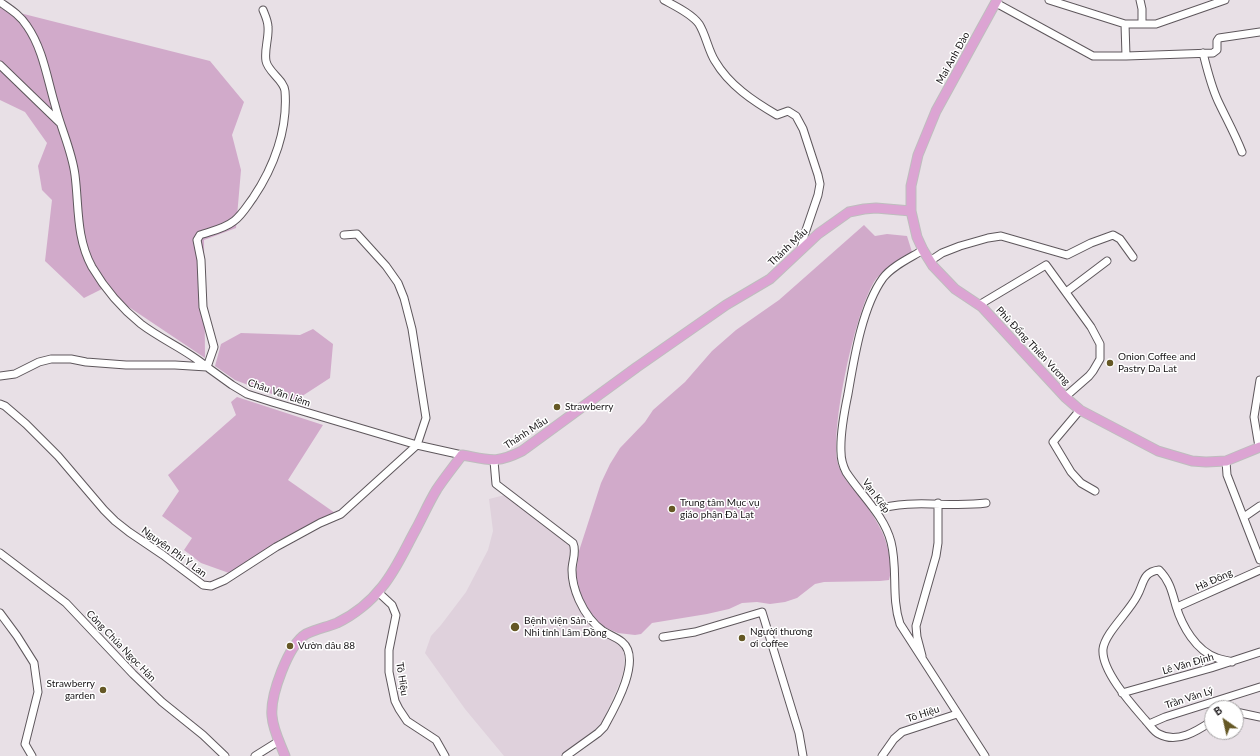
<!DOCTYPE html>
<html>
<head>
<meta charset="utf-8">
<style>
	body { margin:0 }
	#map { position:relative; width:1260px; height:756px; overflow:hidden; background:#e8e0e6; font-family:Lato,sans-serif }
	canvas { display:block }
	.north { position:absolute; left:1204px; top:700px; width:40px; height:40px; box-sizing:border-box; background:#fff; border:1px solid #a3a1a2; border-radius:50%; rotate:326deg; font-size:11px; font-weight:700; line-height:16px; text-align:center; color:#181517 }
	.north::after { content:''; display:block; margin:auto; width:14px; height:18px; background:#655825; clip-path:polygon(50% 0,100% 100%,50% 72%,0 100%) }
</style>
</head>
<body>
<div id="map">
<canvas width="1260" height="756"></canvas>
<div class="north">B</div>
</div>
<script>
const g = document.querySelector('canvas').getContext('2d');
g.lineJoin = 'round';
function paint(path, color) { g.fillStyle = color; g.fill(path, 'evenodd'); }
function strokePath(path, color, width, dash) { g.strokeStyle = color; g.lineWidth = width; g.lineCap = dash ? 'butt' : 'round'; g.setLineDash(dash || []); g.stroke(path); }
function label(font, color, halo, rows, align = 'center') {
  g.font = font + ' Lato,sans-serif'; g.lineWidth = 3; g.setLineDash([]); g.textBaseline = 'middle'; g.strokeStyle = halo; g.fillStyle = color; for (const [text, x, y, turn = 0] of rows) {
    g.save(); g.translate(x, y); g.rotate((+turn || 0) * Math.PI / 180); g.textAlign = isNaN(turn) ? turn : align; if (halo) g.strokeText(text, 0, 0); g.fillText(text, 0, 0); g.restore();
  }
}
paint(new Path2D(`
	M505 495 570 545 571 550 568 573 569 583 577 605 593 628 605 637 618 643 622 648 624 654V669L620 682 602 723 596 731 561 756H504L465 709 425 653 431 636 441 625 466 592 488 550 493 531 489 499Z`), '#dfd1dc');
paint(new Path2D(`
	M0 8 210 61 244 102 232 135 241 170 236 228 204 240 205 358 102 289 84 298 45 261 52 200 42 190 38 166 47 143 25 112 0 100Z
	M864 225 875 236 887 234 907 236 912 252C900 260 886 267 876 279 856 306 829 432 838 464 841 475 849 484 856 492 872 513 888 534 890 562 890 568 891 574 889 580L880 581 824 582 815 584 797 598 785 602 770 604 757 602 742 603 729 609 707 614 652 623 641 634 635 635 618 633 606 628 601 624 591 613 584 601 580 592 576 574 579 551 601 483 610 464 620 448 645 422 653 410 685 382 712 351 736 330 779 300Z
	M313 329 333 344 330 378 293 402 235 380 215 366 221 344 241 333 300 335Z
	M237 397 323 425 288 480 335 513 279 540 248 562 229 573 201 563 184 550 192 538 162 516 179 491 168 475 236 415 231 402Z`), '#d1aaca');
const minor = new Path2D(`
	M664 0C675 6 692 14 699 24 706 35 708 50 715 61 729 85 753 101 777 115L788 111 796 116 803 129 818 175 820 184 818 195 804 236 801 249
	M1049 0 1125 24H1156L1225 0
	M1140 0 1142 9V23
	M0 2C10 9 20 15 27 26 43 49 47 78 55 105 61 129 72 151 75 175 79 206 76 238 92 267 105 289 121 308 141 324 162 340 187 350 207 367L214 347 203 307 201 260 197 240 200 235C211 231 224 229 234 221 242 215 247 206 253 198 274 167 288 129 285 91 284 80 268 72 266 61 264 50 269 38 268 27 268 21 265 15 263 10
	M996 3 1093 56H1126L1213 53 1217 50V41L1219 38 1260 32
	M1125 24 1126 56
	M1203 53C1207 69 1211 86 1218 101 1226 118 1235 134 1242 152
	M0 65 59 122
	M923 250C910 258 892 266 883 278 862 307 854 359 848 394 844 413 840 433 841 452 841 459 843 466 846 472 861 495 884 515 891 542 898 569 891 597 900 624L985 756
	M930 261 942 253 960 246 988 238 1001 236 1067 255 1091 243 1113 235 1120 239 1133 257
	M1066 292 1107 261
	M979 305 1046 265 1091 327 1100 344V359L1093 371 1089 376 1065 397
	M0 376 15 374 39 362 51 359H71L86 362 126 365H175L207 367 232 385 247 394 272 402 417 445 462 455
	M0 404 5 406 26 424 58 456 104 510 115 521 129 532 163 555 203 585 211 586 225 580 276 547 320 523 341 514 417 445 426 418 412 329 404 298 398 283 386 266 357 234 344 235
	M1080 410 1053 442 1071 472 1081 483 1095 491
	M1259 447 1254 417 1260 380
	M494 461 496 484 573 543C577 552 572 561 572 570 572 580 575 591 579 600 584 611 593 624 603 631 609 635 616 637 622 642 643 659 614 709 604 727L598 733 566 756
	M1226 461 1227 475 1260 560
	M875 510C911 498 949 508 986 503
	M1244 517 1260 506
	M0 553 66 603 133 674 162 702 203 735 225 756
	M378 592 392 605 396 615 389 650V672L395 701 399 709 407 721 436 740 445 756
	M1177 607 1260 570
	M0 613 17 636 34 663 38 692 25 744 32 756
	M663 637 695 632 762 612 799 733 803 756
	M922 656 917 637 916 626 936 556 938 543V503
	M1122 693 1211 668 1260 652
	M1236 712 1260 717
	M1212 721C1197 731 1177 744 1159 734 1154 732 1150 725 1146 721 1133 706 1101 671 1103 649 1105 633 1129 612 1137 596 1144 584 1142 572 1159 570 1170 581 1172 592 1176 606 1182 626 1196 651 1217 658 1221 660 1227 660 1232 662
	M1149 724 1165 717 1260 687
	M255 756 279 741
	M882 756 894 739 902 732 957 714`);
const major = new Path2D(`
	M997 0 936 111 918 155 911 186V211L917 237 923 250 933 266 955 289 982 307 1065 397 1080 410 1158 451 1192 461 1206 462 1226 461 1260 447
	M285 756C280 743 273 730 272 716 270 696 288 645 306 634 316 629 327 627 337 623 354 615 371 601 382 587 396 570 405 549 416 529 423 516 429 502 437 489 445 477 454 466 462 455 490 460 496 464 522 451L637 367 726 305 770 279 818 234 849 212 864 209 876 208 911 211`);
strokePath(minor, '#5e575c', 9);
strokePath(major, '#bebdbe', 11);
strokePath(minor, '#fff', 7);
strokePath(major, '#dca4d3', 9);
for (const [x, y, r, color] of [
	[1110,363,4,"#655825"],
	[557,407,4,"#655825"],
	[672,509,4,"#655825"],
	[515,627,5,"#655825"],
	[742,638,4,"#655825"],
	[290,646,4,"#655825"],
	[103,690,4,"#655825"]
]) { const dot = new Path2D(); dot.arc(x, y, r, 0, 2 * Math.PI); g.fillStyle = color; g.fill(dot); strokePath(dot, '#fff', 1.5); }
label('10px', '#181517', '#fff', [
	["Mai Anh Đào",953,58,-61],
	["Thánh Mẫu",788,247,-44],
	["Phù Đổng Thiên Vương",1033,346,47],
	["Châu Văn Liêm",279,393,19],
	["Thánh Mẫu",526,433,-33],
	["Vạn Kiếp",876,496,54],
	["Nguyên Phi Ỷ Lan",174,552,36],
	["Hà Đông",1214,580,-24],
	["Công Chúa Ngọc Hân",121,646,46],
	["Lê Văn Định",1188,664,-16],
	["Tô Hiệu",402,679,81],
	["Trần Văn Lý",1189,698,-18],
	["Tô Hiệu",923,714,-18]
]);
label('10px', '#181517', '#fff', [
	["Onion Coffee and",1118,357],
	["Pastry Da Lat",1118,369],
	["Strawberry",565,407],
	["Trung tâm Mục vụ",680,503],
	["giáo phận Đà Lạt",680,515],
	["Bệnh viện Sản -",524,621],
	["Nhi tỉnh Lâm Đồng",524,633],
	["Người thương",750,632],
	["ơi coffee",750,644],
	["Vườn dâu 88",298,646],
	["Strawberry",95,684,"right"],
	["garden",95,696,"right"]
], 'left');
</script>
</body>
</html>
